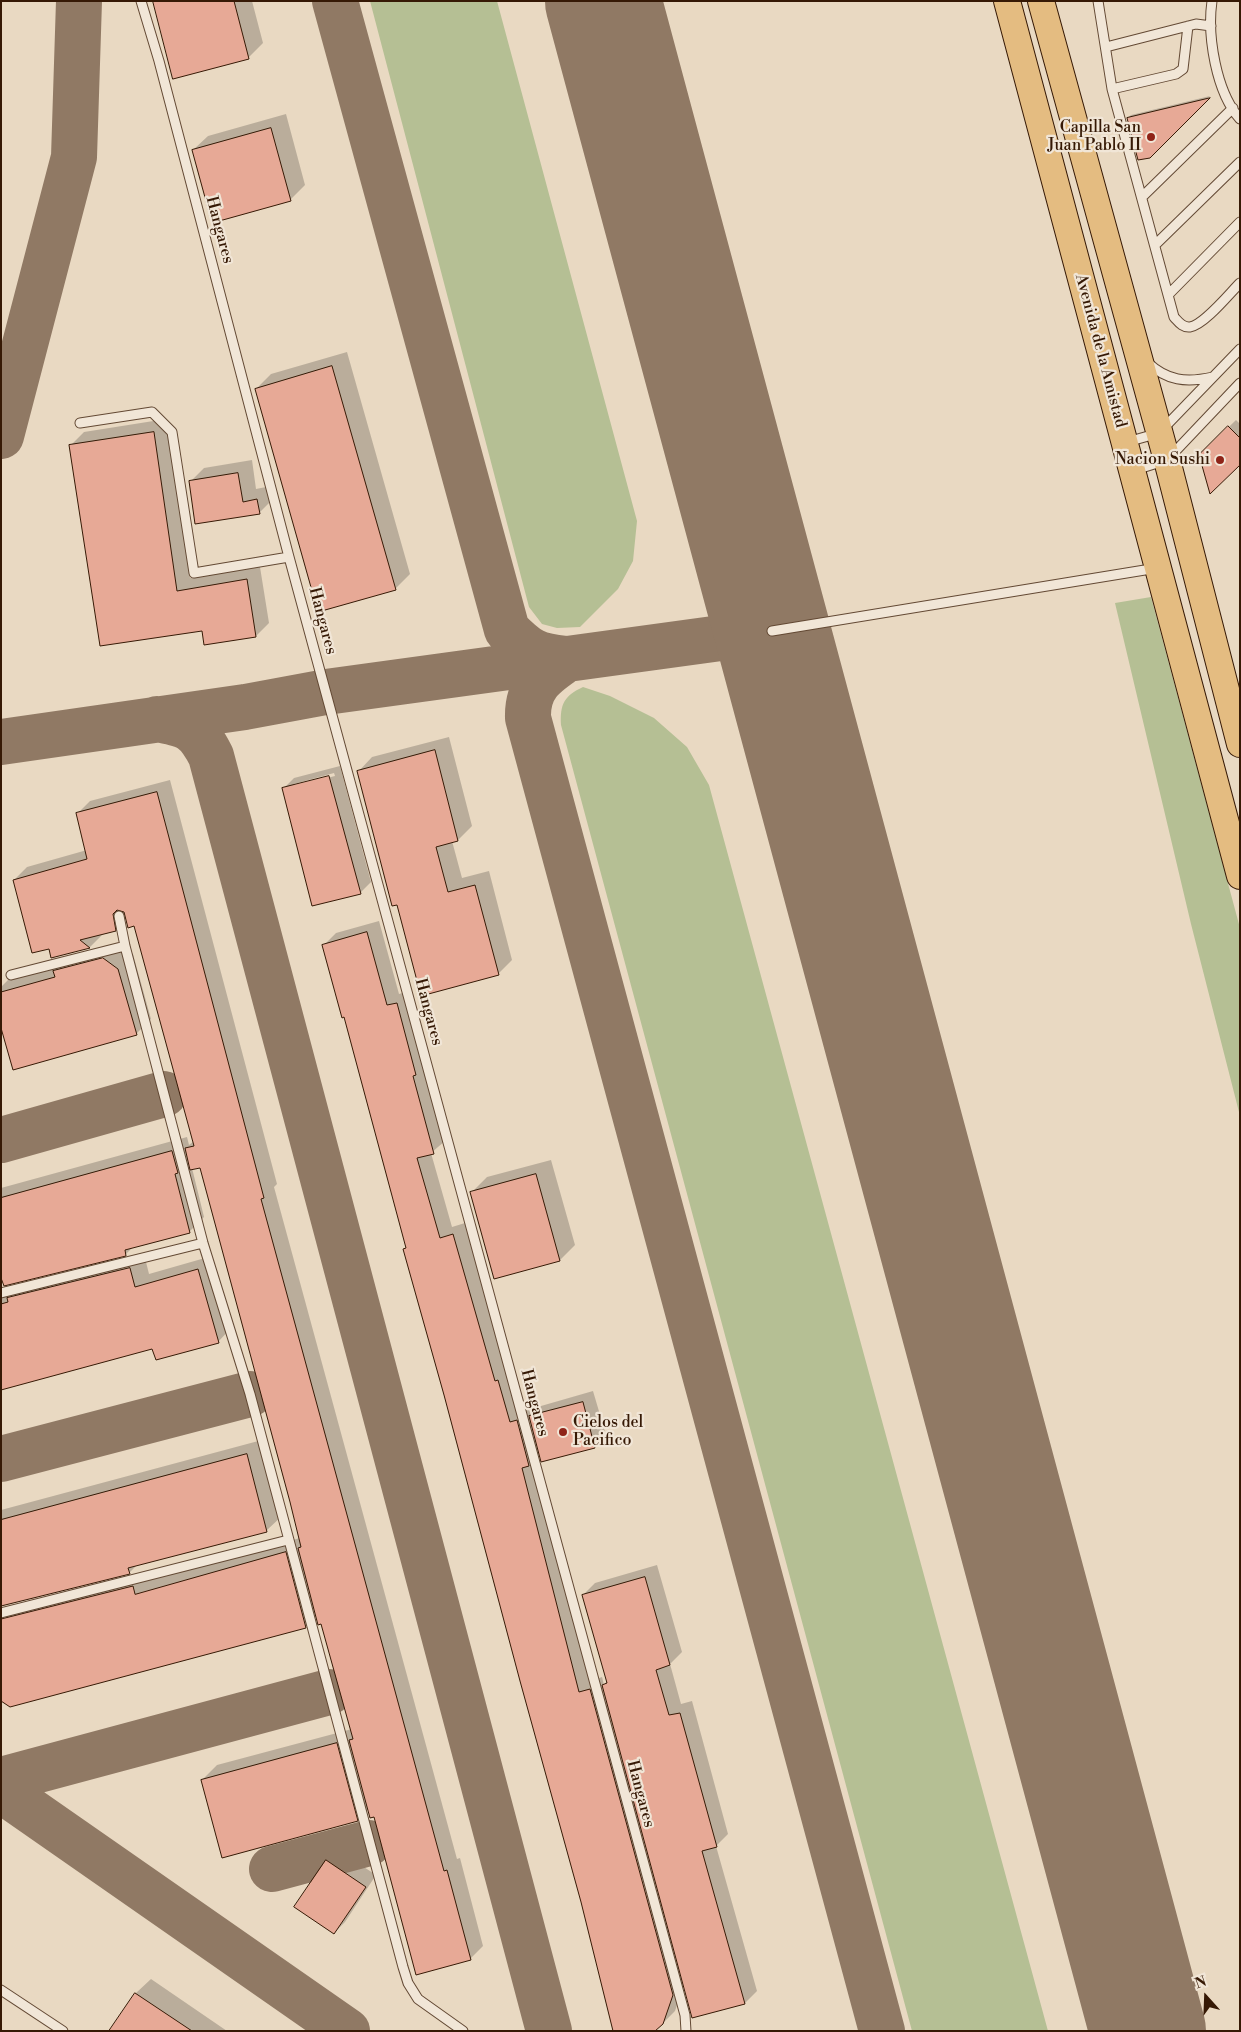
<!DOCTYPE html>
<html>
<head>
<meta charset="utf-8">
<style>
	body { margin:0 }
	#map { position:relative; width:1241px; height:2032px; overflow:hidden; background:#e9d9c2; font-family:"Libre Bodoni",serif }
	canvas { display:block }
	.frame { position:absolute; inset:0; border:2px solid #361905; pointer-events:none }
	.north { position:absolute; left:1181px; top:1972px; width:50px; height:50px; -webkit-text-stroke:4px #f1e6d7; paint-order:stroke; rotate:340deg; font-size:14px; font-weight:700; line-height:20px; text-align:center; color:#361905 }
	.north::after { content:''; display:block; margin:auto; width:18px; height:22px; background:#361905; clip-path:polygon(50% 0,100% 100%,50% 72%,0 100%) }
</style>
</head>
<body>
<div id="map">
<canvas width="1241" height="2032"></canvas>
<div class="frame"></div>
<div class="north">N</div>
</div>
<script>
const g = document.querySelector('canvas').getContext('2d');
g.lineJoin = 'round';
function paint(path, color) { g.fillStyle = color; g.fill(path, 'evenodd'); }
function strokePath(path, color, width, dash) { g.strokeStyle = color; g.lineWidth = width; g.lineCap = dash ? 'butt' : 'round'; g.setLineDash(dash || []); g.stroke(path); }
function label(font, color, halo, rows, align = 'center') {
  g.font = font + ' "Libre Bodoni",serif'; g.lineWidth = 4.5; g.setLineDash([]); g.textBaseline = 'middle'; g.strokeStyle = halo; g.fillStyle = color; for (const [text, x, y, turn = 0] of rows) {
    g.save(); g.translate(x, y); g.rotate((+turn || 0) * Math.PI / 180); g.textAlign = isNaN(turn) ? turn : align; if (halo) g.strokeText(text, 0, 0); g.fillText(text, 0, 0); g.restore();
  }
}
paint(new Path2D(`
	M370 1H497L637 521 633 561 618 589 580 627 557 628 542 624 529 607Z
	M1151 597 1240 928V1116L1191 924 1115 603Z
	M583 687 610 696 654 718 687 747 709 785 1048 2031H912L561 725C560 704 564 696 583 687Z`), '#b5bf94');
paint(new Path2D(`
	M154 1H252L263 43 248 58Z
	M1210 96 1149 156 1128 118 1131 115Z
	M286 114 305 185 290 200 193 150 208 136Z
	M347 352 410 574 395 589 256 389 271 374Z
	M166 419 190 578 260 567 269 623 256 636 203 629 71 445 84 432Z
	M1236 420 1240 424V463L1200 455Z
	M252 460 256 489 271 486 273 499 259 513 190 482 204 468Z
	M449 737 472 826 458 840 452 841 462 878 489 871 512 960 498 974 398 903 358 772 372 757Z
	M340 766 371 882 360 893 283 789 294 778ZM334 773 335 776 294 786V784Z
	M170 780 277 1184 274 1187 457 1859 460 1858 483 1946 470 1959 368 1809 357 1820 202 1780 217 1765 352 1729 322 1623 317 1616 305 1627 4 1620 20 1604 150 1580 300 1538 200 1166 192 1168 204 1217 189 1232 134 1246 126 1254 4 1284 1 1274V1188L187 1137 189 1145 194 1141 135 925 127 918 115 930 100 934 102 935 90 947 52 957 49 947 14 880 27 867 87 850 77 814 90 801Z
	M379 921 399 994 409 991 445 1141 431 1153 452 1227 465 1223 507 1370 521 1410 529 1408 531 1416 541 1406 593 1391 606 1435 594 1447 540 1453 534 1459 591 1681 602 1677 604 1685 607 1681 583 1595 595 1583 657 1565 682 1652 670 1664 681 1704 692 1701 728 1834 716 1846 757 1991 745 2003 693 2017 684 1984 675 2011 663 2023 583 1901 404 1249 407 1247 345 1015 324 945 336 933Z
	M119 944 133 954 151 1019 136 1034 1 1024V987L8 980 60 966Z
	M551 1160 575 1245 560 1260 495 1278 472 1192 487 1177Z
	M144 1254 149 1274 212 1256 232 1327 218 1342 153 1347 1 1388V1295Z
	M262 1440 282 1516 267 1530 138 1564 129 1573 1 1605V1510Z
	M338 1850 376 1875 345 1922 334 1933 327 1861Z
	M151 1979 227 2031H110L136 1993Z`), '#0003');
strokePath(new Path2D(`
	M335 1 507 630C528 651 535 656 565 659
	M1 436 74 157 79 1
	M567 659C543 675 527 687 528 718L882 2031
	M157 719C188 725 196 727 211 756L549 2031
	M1 742 245 707 326 692 772 631
	M1 1140 164 1094
	M1 1459 250 1394
	M1 1780 329 1692
	M1 1790 347 2031
	M272 1869 369 1843`), '#907964', 46);
strokePath(new Path2D(`
	M603 1 1148 2031`), '#907964', 116);
const building = new Path2D(`
	M153 1H234L249 59 173 79Z
	M1210 98 1150 158 1138 160 1127 118Z
	M271 128 291 201 212 223 192 150Z
	M332 366 396 590 318 612 255 389Z
	M1228 426 1240 438V465L1210 494 1199 455Z
	M154 432 177 591 247 579 256 637 204 645 202 631 100 646 69 445Z
	M238 473 243 502 257 499 260 514 195 524 189 481Z
	M435 750 458 841 436 847 448 892 475 885 499 975 421 996 397 905 392 906 357 771Z
	M329 776 361 894 312 906 282 788Z
	M157 792 264 1198 261 1199 444 1871 447 1870 471 1960 416 1975 374 1817 370 1818 349 1740 353 1739 321 1624 318 1625 298 1548 301 1547 290 1502 200 1168 190 1170 185 1148 194 1146 134 926 128 928 124 912 117 910 113 914 116 931 80 940 90 948 51 958 49 949 32 953 13 880 87 859 76 813Z
	M367 932 387 1005 397 1003 416 1075 413 1076 434 1154 417 1158 440 1238 453 1234 495 1381 498 1380 510 1422 517 1420 529 1466 522 1468 579 1692 590 1689 673 1995 663 2024 655 2031H613L581 1902 520 1681 444 1395 403 1249 406 1248 344 1017 342 1018 322 945Z
	M103 958 118 969 137 1035 13 1070 1 1028V992L55 977 53 971Z
	M172 1151 178 1173 175 1174 190 1233 125 1250 126 1256 4 1286 1 1278V1198Z
	M536 1174 560 1261 494 1279 470 1192Z
	M130 1268 135 1287 198 1269 219 1343 156 1360 152 1349 1 1390V1304L8 1302 7 1298Z
	M583 1402 595 1448 541 1462 529 1416Z
	M247 1454 267 1532 128 1568 130 1574 1 1606V1520Z
	M286 1552 306 1628 10 1707 1 1701V1619L133 1586 135 1594Z
	M645 1577 670 1665 656 1670 669 1715 680 1713 717 1847 702 1851 745 2004 692 2018 602 1685 607 1683 582 1595Z
	M337 1743 358 1821 222 1858 201 1780Z
	M326 1860 366 1887 334 1934 294 1907Z
	M135 1993 192 2031H109Z`);
paint(building, '#e7a996');
strokePath(building, '#361905', 1);
const service = new Path2D(`
	M141 1 159 61 289 557 685 2015 686 2031
	M1098 1 1112 89 1174 317C1178 321 1182 328 1190 327 1204 325 1229 294 1240 283
	M1212 1C1207 36 1216 92 1240 119
	M1106 47 1196 24 1211 26
	M1112 89 1176 74 1183 69 1188 26
	M1142 197 1233 108
	M1155 245 1240 162
	M1168 295 1240 222
	M1147 362C1167 381 1186 383 1213 377
	M80 423 152 412 172 432 194 573 289 557
	M1127 442 1159 433 1240 349
	M1135 470 1167 460 1240 383
	M772 631 1157 568
	M119 916 125 946 203 1243 250 1394 403 1967 408 1983 418 1999 463 2031
	M11 975 125 946
	M1 1293 203 1243
	M1 1613 288 1540
	M1 1990 63 2031`);
const primary = new Path2D(`
	M1007 1 1240 876
	M1041 1 1167 460 1240 744`);
strokePath(service, '#634934', 11);
strokePath(primary, '#361905', 28);
strokePath(service, '#f1e6d7', 9);
strokePath(primary, '#e4bc81', 26);
for (const [x, y, r, color] of [
	[1151,137,5,"#8f2418"],
	[1220,460,5,"#8f2418"],
	[563,1432,5,"#8f2418"]
]) { const dot = new Path2D(); dot.arc(x, y, r, 0, 2 * Math.PI); g.fillStyle = color; g.fill(dot); strokePath(dot, '#f1e6d7', 2); }
label('16px', '#361905', '#f1e6d7', [
	["Capilla San",1141,128],
	["Juan Pablo II",1141,146],
	["Nacion Sushi",1210,460],
	["Cielos del",573,1423,"left"],
	["Pacifico",573,1441,"left"]
], 'right');
label('16px', '#361905', '#f1e6d7', [
	["Hangares",219,230,75],
	["Avenida de la Amistad",1100,351,75],
	["Hangares",322,621,75],
	["Hangares",428,1012,75],
	["Hangares",534,1403,75],
	["Hangares",640,1794,75]
]);
</script>
</body>
</html>
